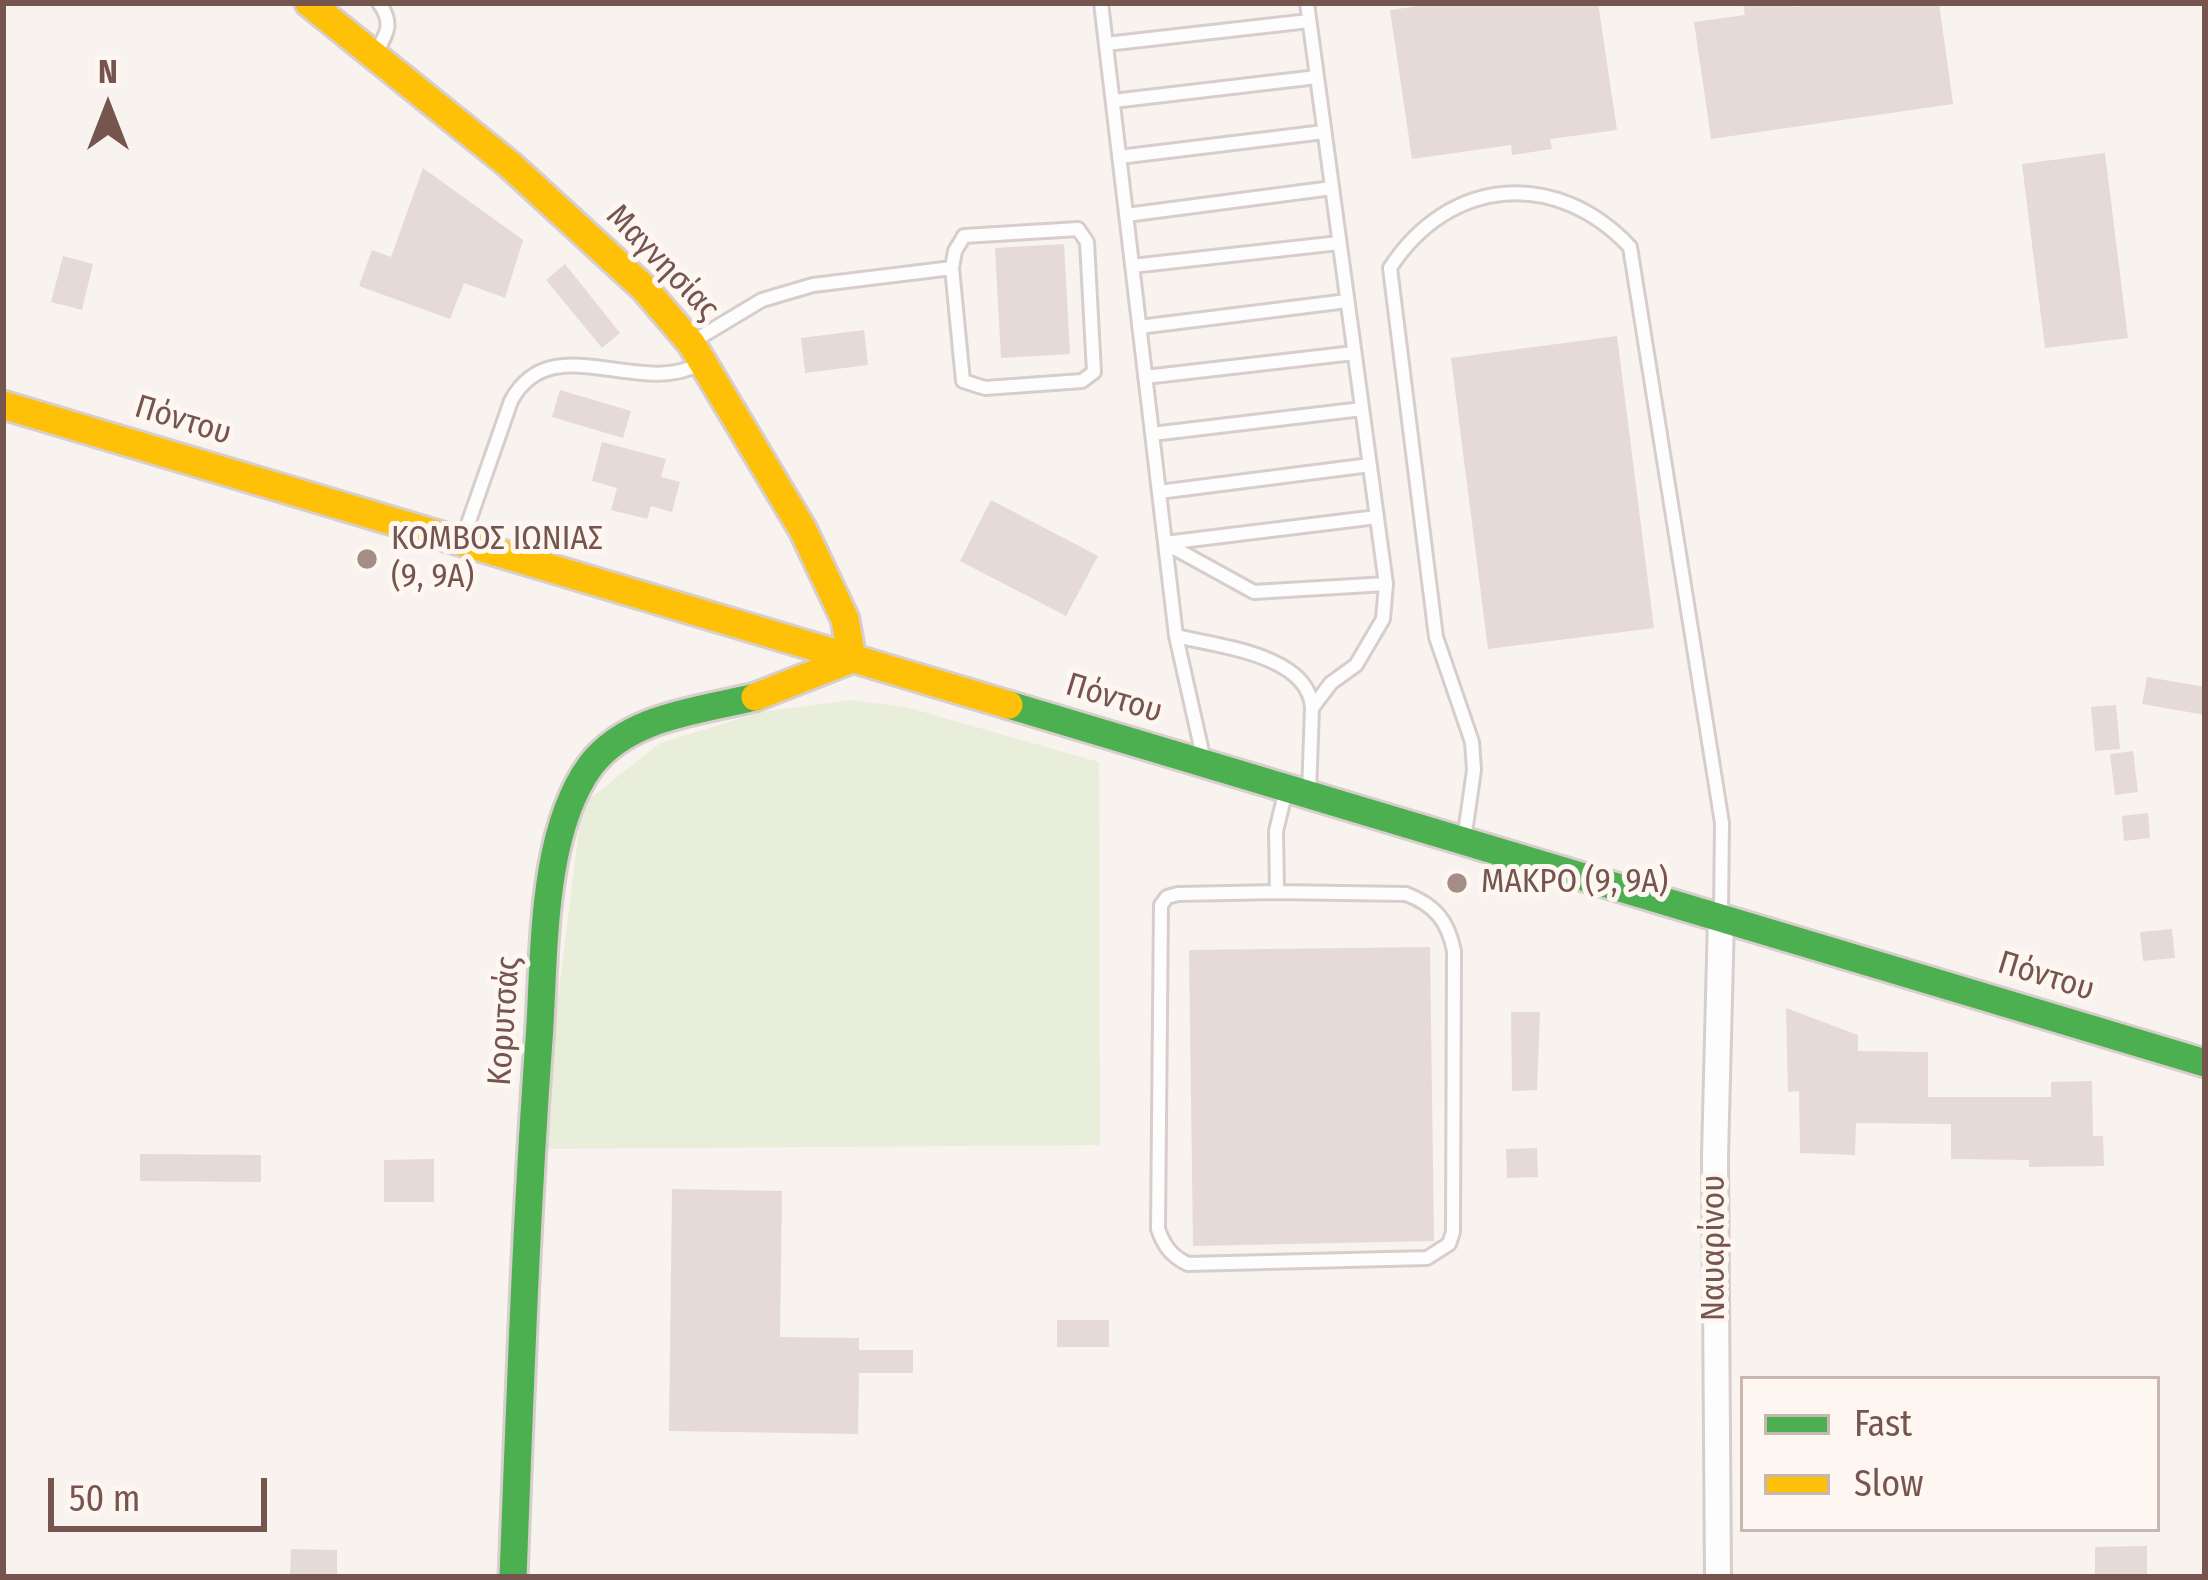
<!DOCTYPE html>
<html>
<head>
<meta charset="utf-8">
<style>
	body { margin:0 }
	#map { position:relative; width:2208px; height:1580px; overflow:hidden; background:#f8f3ef; font-family:"Fira Sans Condensed",sans-serif }
	canvas { display:block }
	.frame { position:absolute; inset:0; border:6px solid #76554f; pointer-events:none }
	.legend { position:absolute; left:1740px; top:1376px; width:420px; height:156px; box-sizing:border-box; background:#fef7f1; border:3px solid #c8b6b0; margin:0; padding:15px 21px; list-style:none; font-size:36px; color:#76554f }
	.legend li { display:flex; align-items:center; gap:24px; height:60px }
	.legend b { width:60px; border:3px solid #c8b6b0 }
	.north { position:absolute; left:48px; top:48px; width:120px; height:120px; -webkit-text-stroke:9px #fef7f1; paint-order:stroke; rotate:0deg; font-size:33px; font-weight:700; line-height:48px; text-align:center; color:#76554f }
	.north::after { content:''; display:block; margin:auto; width:42px; height:54px; background:#76554f; clip-path:polygon(50% 0,100% 100%,50% 72%,0 100%) }
	.scale { position:absolute; left:48px; top:1478px; width:219px; height:54px; box-sizing:border-box; border:6px solid #76554f; border-top:0; padding-left:15px; font-size:36px; line-height:42px; white-space:nowrap; color:#76554f; -webkit-text-stroke:9px #fef7f1; paint-order:stroke }
</style>
</head>
<body>
<div id="map">
<canvas width="2208" height="1580"></canvas>
<div class="frame"></div>
<ul class="legend">
<li><b style="height:15px;background:#4caf50"></b>Fast</li>
<li><b style="height:15px;background:#ffc107"></b>Slow</li>
</ul>
<div class="north">N</div>
<div class="scale">50 m</div>
</div>
<script>
const g = document.querySelector('canvas').getContext('2d');
g.lineJoin = 'round';
function paint(path, color) { g.fillStyle = color; g.fill(path, 'evenodd'); }
function strokePath(path, color, width, dash) { g.strokeStyle = color; g.lineWidth = width; g.lineCap = dash ? 'butt' : 'round'; g.setLineDash(dash || []); g.stroke(path); }
function label(font, color, halo, rows, align = 'center') {
  g.font = font + ' "Fira Sans Condensed",sans-serif'; g.lineWidth = 10; g.setLineDash([]); g.textBaseline = 'middle'; g.strokeStyle = halo; g.fillStyle = color; for (const [text, x, y, turn = 0] of rows) {
    g.save(); g.translate(x, y); g.rotate((+turn || 0) * Math.PI / 180); g.textAlign = isNaN(turn) ? turn : align; if (halo) g.strokeText(text, 0, 0); g.fillText(text, 0, 0); g.restore();
  }
}
paint(new Path2D(`
	M850 700 906 707 1099 762 1100 1145 539 1149 582 805 660 743 762 712Z`), '#e9eeda');
paint(new Path2D(`
	M1440 3H1598L1617 130 1550 139 1552 149 1512 155 1511 145 1412 159 1390 10Z
	M1743 3H1792L1793 7 1823 3H1939L1953 104 1711 139 1694 22 1745 15Z
	M2105 153 2128 338 2045 348 2022 164Z
	M423 168 523 240 505 298 464 283 450 319 359 286 372 250 391 257Z
	M1064 244 1070 354 1001 358 995 248Z
	M63 256 93 264 82 310 51 302Z
	M565 264 620 333 602 348 546 280Z
	M864 330 868 365 805 373 801 338Z
	M1617 336 1654 628 1488 649 1451 358Z
	M560 390 631 411 623 438 552 417Z
	M602 442 666 459 661 477 680 482 672 512 651 506 647 519 611 510 617 488 592 481Z
	M991 500 1098 556 1066 616 960 561Z
	M2147 677 2205 687V715L2142 704Z
	M2116 705 2120 749 2095 751 2091 707Z
	M2133 751 2138 792 2115 795 2110 754Z
	M2148 813 2150 838 2124 841 2122 816Z
	M2172 929 2175 958 2143 961 2140 932Z
	M1430 947 1434 1241 1193 1246 1189 950Z
	M1786 1008 1858 1035V1051L1928 1052V1097H2051V1082L2092 1081 2093 1136H2103L2104 1166 2029 1167V1160L1951 1159V1124L1856 1123 1855 1155 1800 1153 1799 1091 1788 1092Z
	M1511 1012H1540L1537 1090 1512 1091Z
	M1537 1148 1538 1177 1507 1178 1506 1149Z
	M140 1154 261 1155V1182L140 1181Z
	M434 1159V1202H384V1160Z
	M672 1189 782 1191 780 1337 859 1338V1350H913V1373H859L858 1434 669 1431Z
	M1057 1320H1109V1347H1057Z
	M2147 1546V1577H2095V1547Z
	M291 1549 337 1550V1577H290Z`), '#e5dad6');
const lane = new Path2D(`
	M1101 3 1176 636 1203 756
	M1307 3 1386 584 1383 619 1356 665 1331 683 1312 708 1309 794
	M1106 44 1309 21
	M375 54C387 34 394 23 379 3
	M1113 101 1317 77
	M1119 157 1324 132
	M1126 215 1332 188
	M1132 266 1339 243
	M1139 327 1347 301
	M692 342 762 300 813 285 952 268 963 381 985 388 1082 381 1094 372 1087 242 1078 229 964 236 955 251 952 268
	M1145 377 1354 353
	M1152 434 1362 409
	M1159 492 1370 465
	M1377 517 1165 543 1254 592 1386 584
	M462 541 511 401C551 326 640 399 701 363
	M1176 636C1218 646 1309 655 1312 708
	M1464 840 1474 770 1472 742 1436 637 1390 268C1449 177 1556 168 1630 247L1722 823 1721 913
	M1277 892 1178 894 1167 897 1161 905 1158 1229C1164 1246 1171 1256 1188 1264L1427 1258 1449 1244 1453 1232 1454 951C1448 921 1435 905 1406 894L1277 892 1276 831 1286 790`);
const street = new Path2D(`
	M1718 1577 1715 1156 1721 918`);
const fast = new Path2D(`
	M1009 705 2205 1063
	M513 1577C520 1398 526 1218 539 1040 545 957 540 834 591 765 629 716 699 711 755 697`);
const slow = new Path2D(`
	M309 3 510 165 644 288 691 343 803 530 845 619 852 659 755 697
	M3 405 1009 705`);
strokePath(lane, '#d7cecb', 18);
strokePath(street, '#d7cecb', 30);
strokePath(fast, '#d8cecb', 33);
strokePath(slow, '#d8cecb', 33);
strokePath(lane, '#fefdfd', 12);
strokePath(street, '#fefdfd', 24);
strokePath(fast, '#4caf50', 27);
strokePath(slow, '#ffc107', 27);
for (const [x, y, r, color] of [
	[367,559,12,"#a48c87"],
	[1457,883,12,"#a48c87"]
]) { const dot = new Path2D(); dot.arc(x, y, r, 0, 2 * Math.PI); g.fillStyle = color; g.fill(dot); strokePath(dot, '#fef7f1', 4.5); }
label('33px', '#76554f', '#fef7f1', [
	["Μαγνησίας",662,263,46],
	["Πόντου",183,421,17],
	["Πόντου",1114,699,17],
	["Πόντου",2046,977,17],
	["Κορυτσάς",505,1021,-86],
	["Ναυαρίνου",1715,1248,-90]
]);
label('33px', '#76554f', '#fef7f1', [
	["ΚΟΜΒΟΣ ΙΩΝΙΑΣ",391,540],
	["(9, 9Α)",391,578],
	["ΜΑΚΡΟ (9, 9Α)",1481,883]
], 'left');
</script>
</body>
</html>
